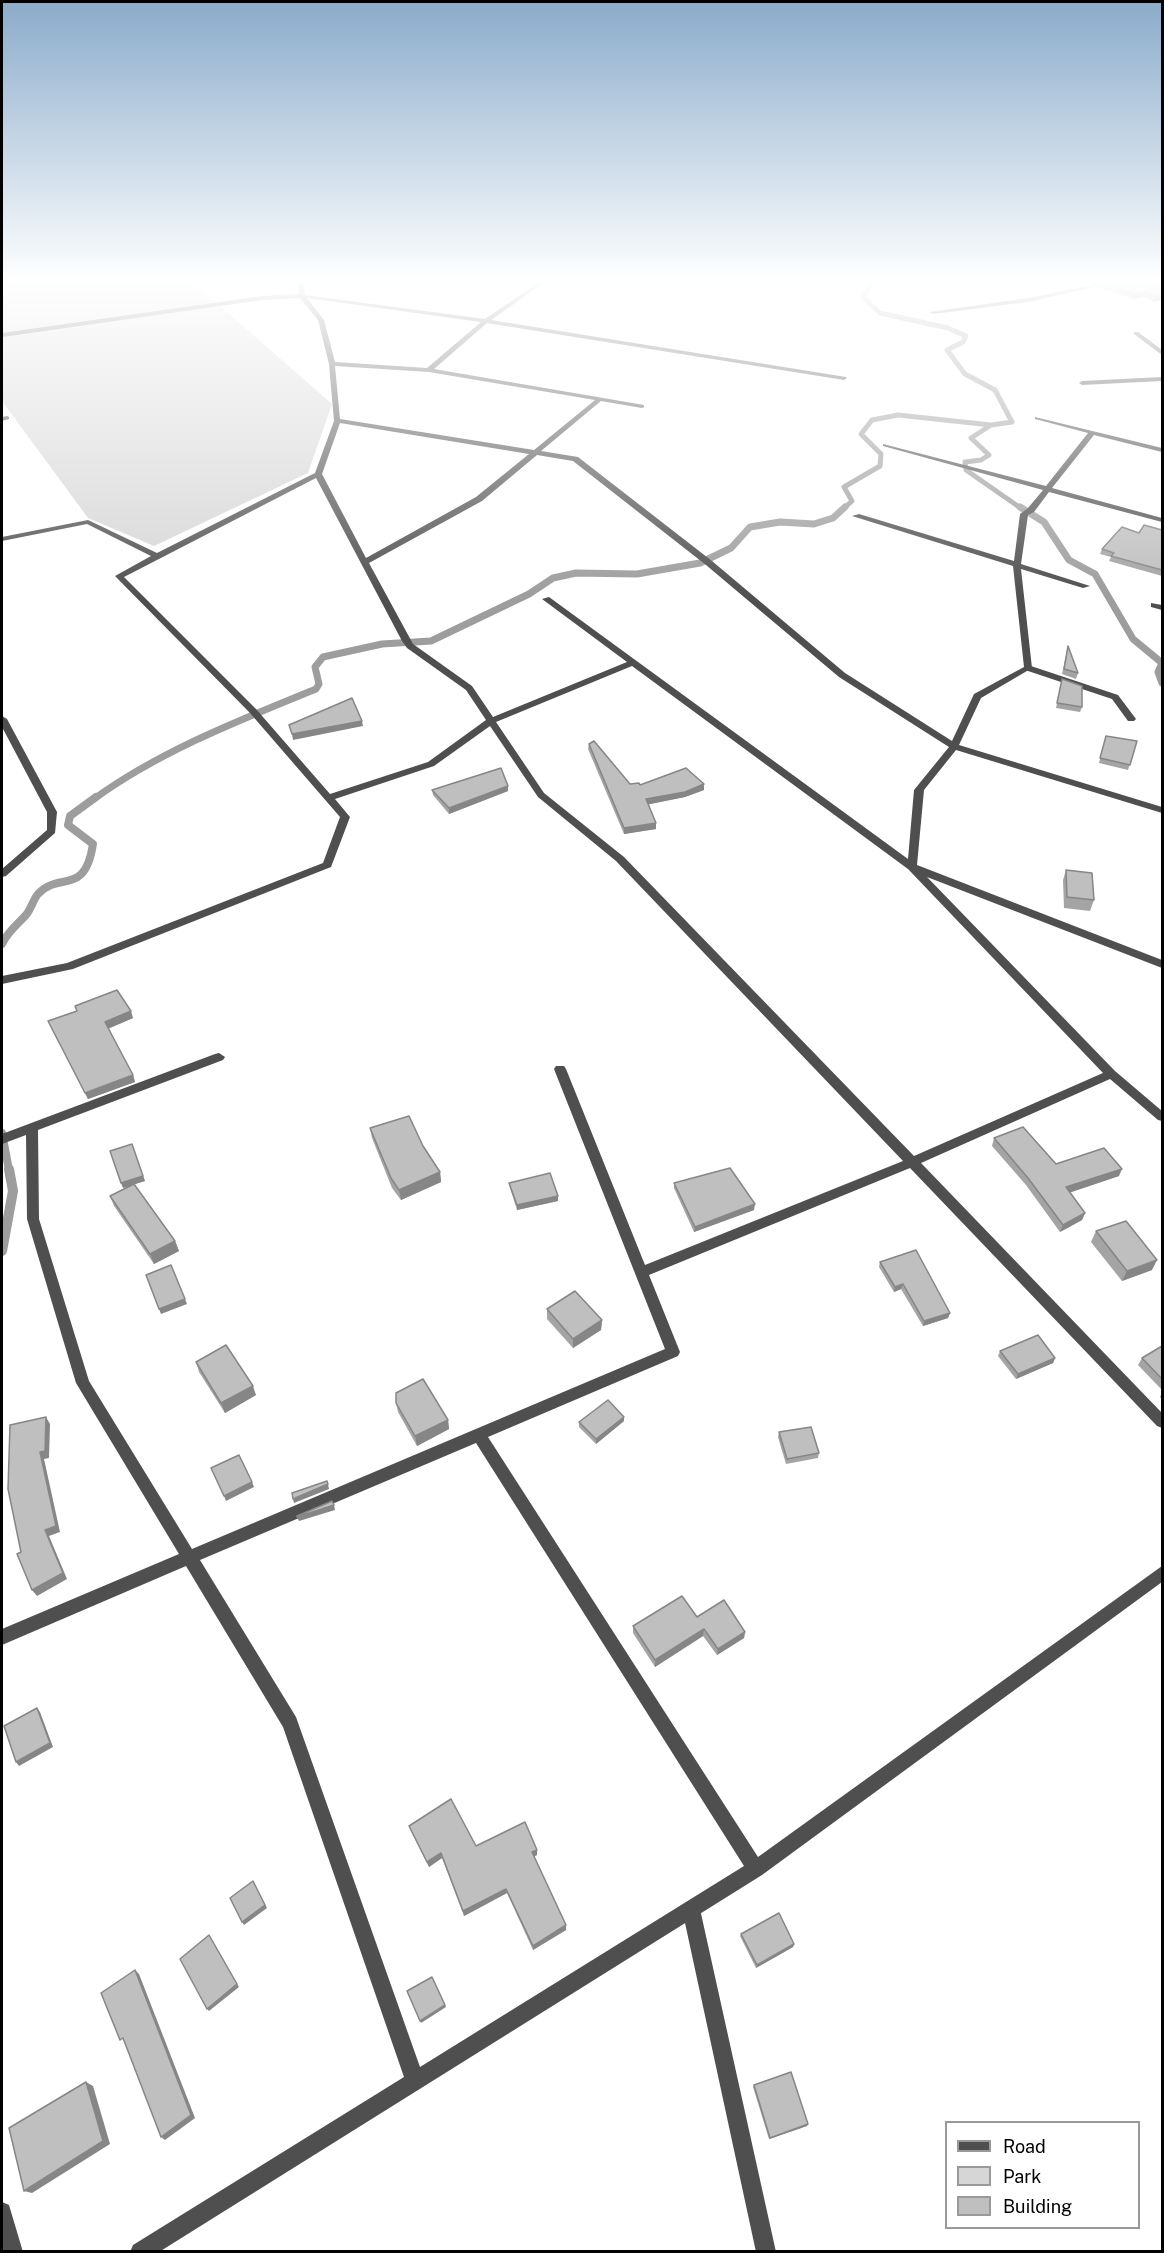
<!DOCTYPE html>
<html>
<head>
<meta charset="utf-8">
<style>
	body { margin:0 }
	#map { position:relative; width:1164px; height:2253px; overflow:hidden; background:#fff; font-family:"Public Sans",sans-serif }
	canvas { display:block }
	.frame { position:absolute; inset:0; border:3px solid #000; pointer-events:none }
	.legend { position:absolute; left:945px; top:2121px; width:195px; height:108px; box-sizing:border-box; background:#fff; border:2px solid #999; margin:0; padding:8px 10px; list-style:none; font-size:18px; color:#000 }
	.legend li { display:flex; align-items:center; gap:12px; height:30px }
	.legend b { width:30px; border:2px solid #999 }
</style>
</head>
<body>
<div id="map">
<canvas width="1164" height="2253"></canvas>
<div class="frame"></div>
<ul class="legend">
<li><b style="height:8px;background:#4f4f4f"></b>Road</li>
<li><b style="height:16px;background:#d6d6d6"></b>Park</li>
<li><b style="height:16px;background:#bfbfbf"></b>Building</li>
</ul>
</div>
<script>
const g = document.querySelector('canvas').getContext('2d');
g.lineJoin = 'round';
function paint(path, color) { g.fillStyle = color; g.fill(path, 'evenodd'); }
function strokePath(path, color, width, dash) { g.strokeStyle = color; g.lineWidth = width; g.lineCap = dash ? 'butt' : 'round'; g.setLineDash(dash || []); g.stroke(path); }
paint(new Path2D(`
	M2 282H193L332 404 308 473 154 546 88 518 2 401Z`), '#d6d6d6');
strokePath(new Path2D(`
	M872 282 863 297 880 313 948 328 966 336 963 342 947 350 965 374 995 390 1012 422 991 425 971 438 989 455 981 460 965 462 966 470 1022 509
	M843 509 852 501 844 487 880 466 881 454 861 434 872 420 898 415 991 425`), '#9d9d9d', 5);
strokePath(new Path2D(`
	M1020 507 1044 522 1069 560 1095 574 1133 639 1162 663
	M1162 663 1158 672 1162 683
	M94 799C160 751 240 720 316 689L319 684 315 667 323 657 382 644 431 641 529 594 553 578 576 573 637 574 700 563 731 548 750 527 780 522 814 524 833 518 845 507`), '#9d9d9d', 7);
strokePath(new Path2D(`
	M2 944C8 931 17 925 26 915 31 909 33 900 38 894 59 871 85 897 93 844L68 825 70 816 96 797
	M2 1133 9 1170`), '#9d9d9d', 8);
strokePath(new Path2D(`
	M2 1251 13 1191 9 1169`), '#9d9d9d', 10);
paint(new Path2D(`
	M1028 665 1118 695 1136 719 1134 721H1128L1112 699 1025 670V666Z
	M52 809 57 812 55 833 6 876 2 877V869L47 830V812Z
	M691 1900 697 1903 700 1909 776 2252H756L682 1909 685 1903Z`), '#4f4f4f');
paint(new Path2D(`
	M297 282H303L305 295 485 319 539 282H545L491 320 846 377 847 378 844 380 487 323 434 369 644 405V407L642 408 601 401 541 451 578 457 712 561 845 673 952 741 974 694 1024 667 1013 566 852 516 859 514 1014 561 1020 514 1028 508 1043 490 883 446V444L1046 486 1088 433 1035 419V417L1162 448V452L1094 435 1052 488 1162 518V522L1049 492 1034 512 1028 515 1021 564 1090 586 1083 588 1021 569 1032 668 981 698 959 745 1162 807V813L956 750 924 790 917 865 1162 960V968L927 877 1115 1071 1162 1111V1121L1158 1120 1110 1079 921 1163 1162 1413V1428L1157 1426 910 1168 649 1275 680 1352 678 1356 488 1437 758 1857 1162 1566V1582L762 1875 159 2252H130L133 2245 404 2077 283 1727 186 1566 2 1645V1629L179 1554 76 1383 27 1219 26 1135 2 1144V1134L215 1054 219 1053 225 1057 223 1060 38 1130 39 1219 89 1381 192 1549 665 1349 554 1069 556 1066H564L566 1069 645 1265 903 1161 616 861 538 797 490 726 434 766 335 799 350 817 331 867 73 969 2 984V976L67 963 323 863 340 817 250 713 115 576 151 556 87 524 2 541V537L88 520 157 553 315 473 334 421 329 364 318 320 300 298 262 300 2 337V333L262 296 299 294ZM307 298 481 322 427 368 335 362 324 320ZM335 366 429 372 595 400 534 450 340 419ZM340 423 529 454 476 497 366 558 322 474ZM537 455 573 461 706 565 839 677 949 747 914 790 908 859 549 597 542 599 627 662 493 717 472 686 413 644 369 563 482 501ZM316 478 402 641 407 648 466 690 486 720 428 762 330 794 256 709 124 577ZM632 666 908 869 1103 1073 914 1156 624 857 544 793 496 722ZM476 1443 744 1866 420 2067 296 1717 200 1560Z
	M1107 282H1117L1028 302 933 314 930 312 1028 298Z
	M1134 332H1138L1162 350V355L1134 334Z
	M1162 377V381L1082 385 1079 383 1082 381Z
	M7 416 9 417V419L2 421V417Z
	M1151 603 1162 605V610L1151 607Z
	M2 716 7 719 57 812 55 814 52 815 47 812 2 727Z
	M2 2202 9 2205 23 2252H3Z`), '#4f4f4f');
paint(new Path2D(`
	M1108 282H1162V283V282H1156L1162 284 1154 302 1144 297 1133 299 1100 288 1101 283Z
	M1162 530V576L1109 561 1111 557 1100 554 1102 549 1139 533Z
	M1068 646 1078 673 1076 679 1062 674Z
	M1062 679 1082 707 1080 712 1056 708Z
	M1106 736 1137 741 1128 770 1099 763Z
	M589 744 630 784H704V790L685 797 648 804 656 829 624 834 588 749Z
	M508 786V791L449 814 433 795 432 790Z
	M1066 870 1094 900 1090 911 1064 908 1063 880Z
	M133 1018 108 1029 133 1075 135 1082 88 1099 48 1021Z
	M370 1128 423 1146 440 1172 441 1182 401 1200 392 1188 372 1138Z
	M994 1138 1056 1164 1119 1176 1070 1192 1085 1213 1082 1220 1060 1232 1026 1185 992 1146Z
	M132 1144 145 1181 134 1184 175 1241 179 1251 154 1264 114 1206 110 1196 130 1186 123 1188Z
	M509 1183 558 1196V1201L517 1210 510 1188Z
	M674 1183 754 1210 694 1232 674 1188Z
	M1096 1231 1152 1270 1122 1281 1091 1242Z
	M880 1262 950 1313 948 1318 923 1326 901 1289 894 1292 879 1267Z
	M547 1309 602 1320 601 1330 573 1348 547 1319Z
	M1162 1346V1390L1138 1365 1142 1358Z
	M1000 1351 1055 1358 1053 1363 1016 1379 998 1356Z
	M196 1362 256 1395 225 1413 199 1372Z
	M1162 1392V1400L1160 1397Z
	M396 1403 448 1420 449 1429 417 1446 398 1412Z
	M624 1417V1421L596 1444 579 1427V1422Z
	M779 1432 819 1453 818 1458 786 1464 778 1437Z
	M697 1617 745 1632 744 1638 717 1655 703 1636 655 1667 633 1633V1626Z
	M409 1826 476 1846 537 1850V1855L534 1857 566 1925V1930L533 1950 507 1893 464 1916 442 1858 429 1867 411 1831Z
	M741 1934 794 1944 793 1947 756 1968 740 1936Z
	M754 2085 808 2124 807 2126 769 2139 753 2087Z`), '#a4a4a4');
paint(new Path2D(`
	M1087 282H1107L1087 284Z
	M1145 292 1144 297 1133 299 1135 294Z
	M1162 295V300L1154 302 1156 297Z
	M362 721 363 726 293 740 292 734Z
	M704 784V790L685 797 646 805V799Z
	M508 786V791L449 814V808Z
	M656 823V829L624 834V828Z
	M131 1011 133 1018 107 1029 105 1022Z
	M133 1075 135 1082 88 1099 85 1093Z
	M1122 1169 1119 1176 1063 1195 1066 1187Z
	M440 1172 441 1182 401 1200 399 1190Z
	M143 1176 145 1181 123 1188 121 1183Z
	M558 1196V1201L517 1210V1205Z
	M755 1204 754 1210 694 1232 695 1227Z
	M1085 1213 1082 1220 1060 1232 1063 1225Z
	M175 1241 179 1251 154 1264 150 1254Z
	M1157 1260 1152 1270 1122 1281 1127 1271Z
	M903 1284 901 1289 894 1292 895 1287Z
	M185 1299 187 1304 161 1314 159 1309Z
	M950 1313 948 1318 923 1326 924 1321Z
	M602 1320 601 1330 573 1348V1339Z
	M1055 1358 1053 1363 1016 1379 1018 1374Z
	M253 1386 256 1395 225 1413 221 1403Z
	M46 1417 50 1424 49 1458 44 1459 60 1532 49 1536 67 1579 37 1596 32 1590 45 1530 40 1452Z
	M624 1417V1421L596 1444V1439Z
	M448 1420 449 1429 417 1446 415 1436Z
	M252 1482 254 1487 226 1501 224 1496Z
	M328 1484 329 1489 294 1503 293 1499Z
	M334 1505 335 1510 299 1521 297 1517Z
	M704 1629 703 1636 655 1667V1660Z
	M745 1632 744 1638 717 1655 718 1649Z
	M37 1708 40 1712 53 1747 19 1766 16 1762Z
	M537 1850V1855L532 1857V1852Z
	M441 1853 442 1858 429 1867 427 1862Z
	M253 1881 267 1908 244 1925 242 1922Z
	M506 1889 507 1893 464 1916 463 1911Z
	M566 1925V1930L533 1950V1946Z
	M209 1935 239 1987 209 2011 207 2009Z
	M794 1944 793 1947 756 1968 757 1965Z
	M135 1970 139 1974 195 2118 165 2140 161 2137Z
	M445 2005 446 2007 421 2023 420 2021Z
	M86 2082 93 2086 110 2144 32 2193 24 2191Z
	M808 2124 807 2126 769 2139 770 2138Z`), '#868686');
const building = new Path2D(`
	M1108 282H1155L1162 284V295L1156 297 1145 292 1135 294 1101 283Z
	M1144 525 1162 530V570L1111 556 1114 553 1102 549 1122 527 1139 533Z
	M1068 646 1078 673 1064 669Z
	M1062 679 1082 686V707L1057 703Z
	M352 698 362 721 292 734 289 725Z
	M1106 736 1137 741 1130 765 1100 758Z
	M594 741 630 784 639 783 640 785 686 768 704 784 685 792 646 799 656 823 624 828 589 744Z
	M501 768 508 786 449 808 432 790Z
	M1066 870 1092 873 1094 900 1067 897Z
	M117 990 131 1011 105 1022 133 1075 85 1093 48 1021 77 1011 75 1006Z
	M409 1116 423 1146 440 1172 399 1190 391 1178 370 1128Z
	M1023 1127 1056 1164 1104 1148 1122 1169 1066 1187 1085 1213 1063 1225 1028 1178 994 1138Z
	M132 1144 143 1176 121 1183 110 1151Z
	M730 1168 755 1204 695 1227 674 1183Z
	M550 1173 558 1196 517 1205 509 1183Z
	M134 1184 175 1241 150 1254 110 1196Z
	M1126 1221 1157 1260 1127 1271 1096 1231Z
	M916 1250 950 1313 924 1321 903 1284 895 1287 880 1262Z
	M171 1265 185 1299 159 1309 146 1275Z
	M575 1291 602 1320 573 1339 547 1309Z
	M1038 1335 1055 1358 1018 1374 1000 1351Z
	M226 1345 253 1386 221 1403 196 1362Z
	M1162 1346V1379L1142 1358Z
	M423 1379 448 1420 415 1436 396 1403V1393Z
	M608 1400 624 1417 596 1439 579 1422Z
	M46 1417 45 1451 40 1452 56 1526 45 1530 63 1573 32 1590 17 1554 21 1552 8 1489 10 1425Z
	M811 1427 819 1453 787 1459 779 1432Z
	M239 1455 252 1482 224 1496 211 1468Z
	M327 1481 328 1484 293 1499 292 1493Z
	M332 1501 334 1505 297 1517V1516Z
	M682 1596 697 1617 724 1600 745 1632 718 1649 704 1629 655 1660 633 1626Z
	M37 1708 50 1743 16 1762 4 1726Z
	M451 1799 476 1846 525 1822 537 1850 532 1852 566 1925 533 1946 506 1889 463 1911 441 1853 427 1862 409 1826Z
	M253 1881 265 1905 242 1922 230 1898Z
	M779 1913 794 1944 757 1965 741 1934Z
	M209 1935 237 1984 207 2009 180 1959Z
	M135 1970 191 2115 161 2137 123 2038 120 2040 101 1993Z
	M432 1977 445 2005 420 2021 407 1991Z
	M791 2072 808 2124 770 2138 754 2085Z
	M86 2082 103 2141 24 2191 9 2128Z`);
paint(building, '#bfbfbf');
strokePath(building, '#868686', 1.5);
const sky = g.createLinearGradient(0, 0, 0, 597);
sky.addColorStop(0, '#8aabca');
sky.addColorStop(0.47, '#fff');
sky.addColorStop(1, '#ffffff00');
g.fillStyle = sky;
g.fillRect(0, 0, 1164, 597);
</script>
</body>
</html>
